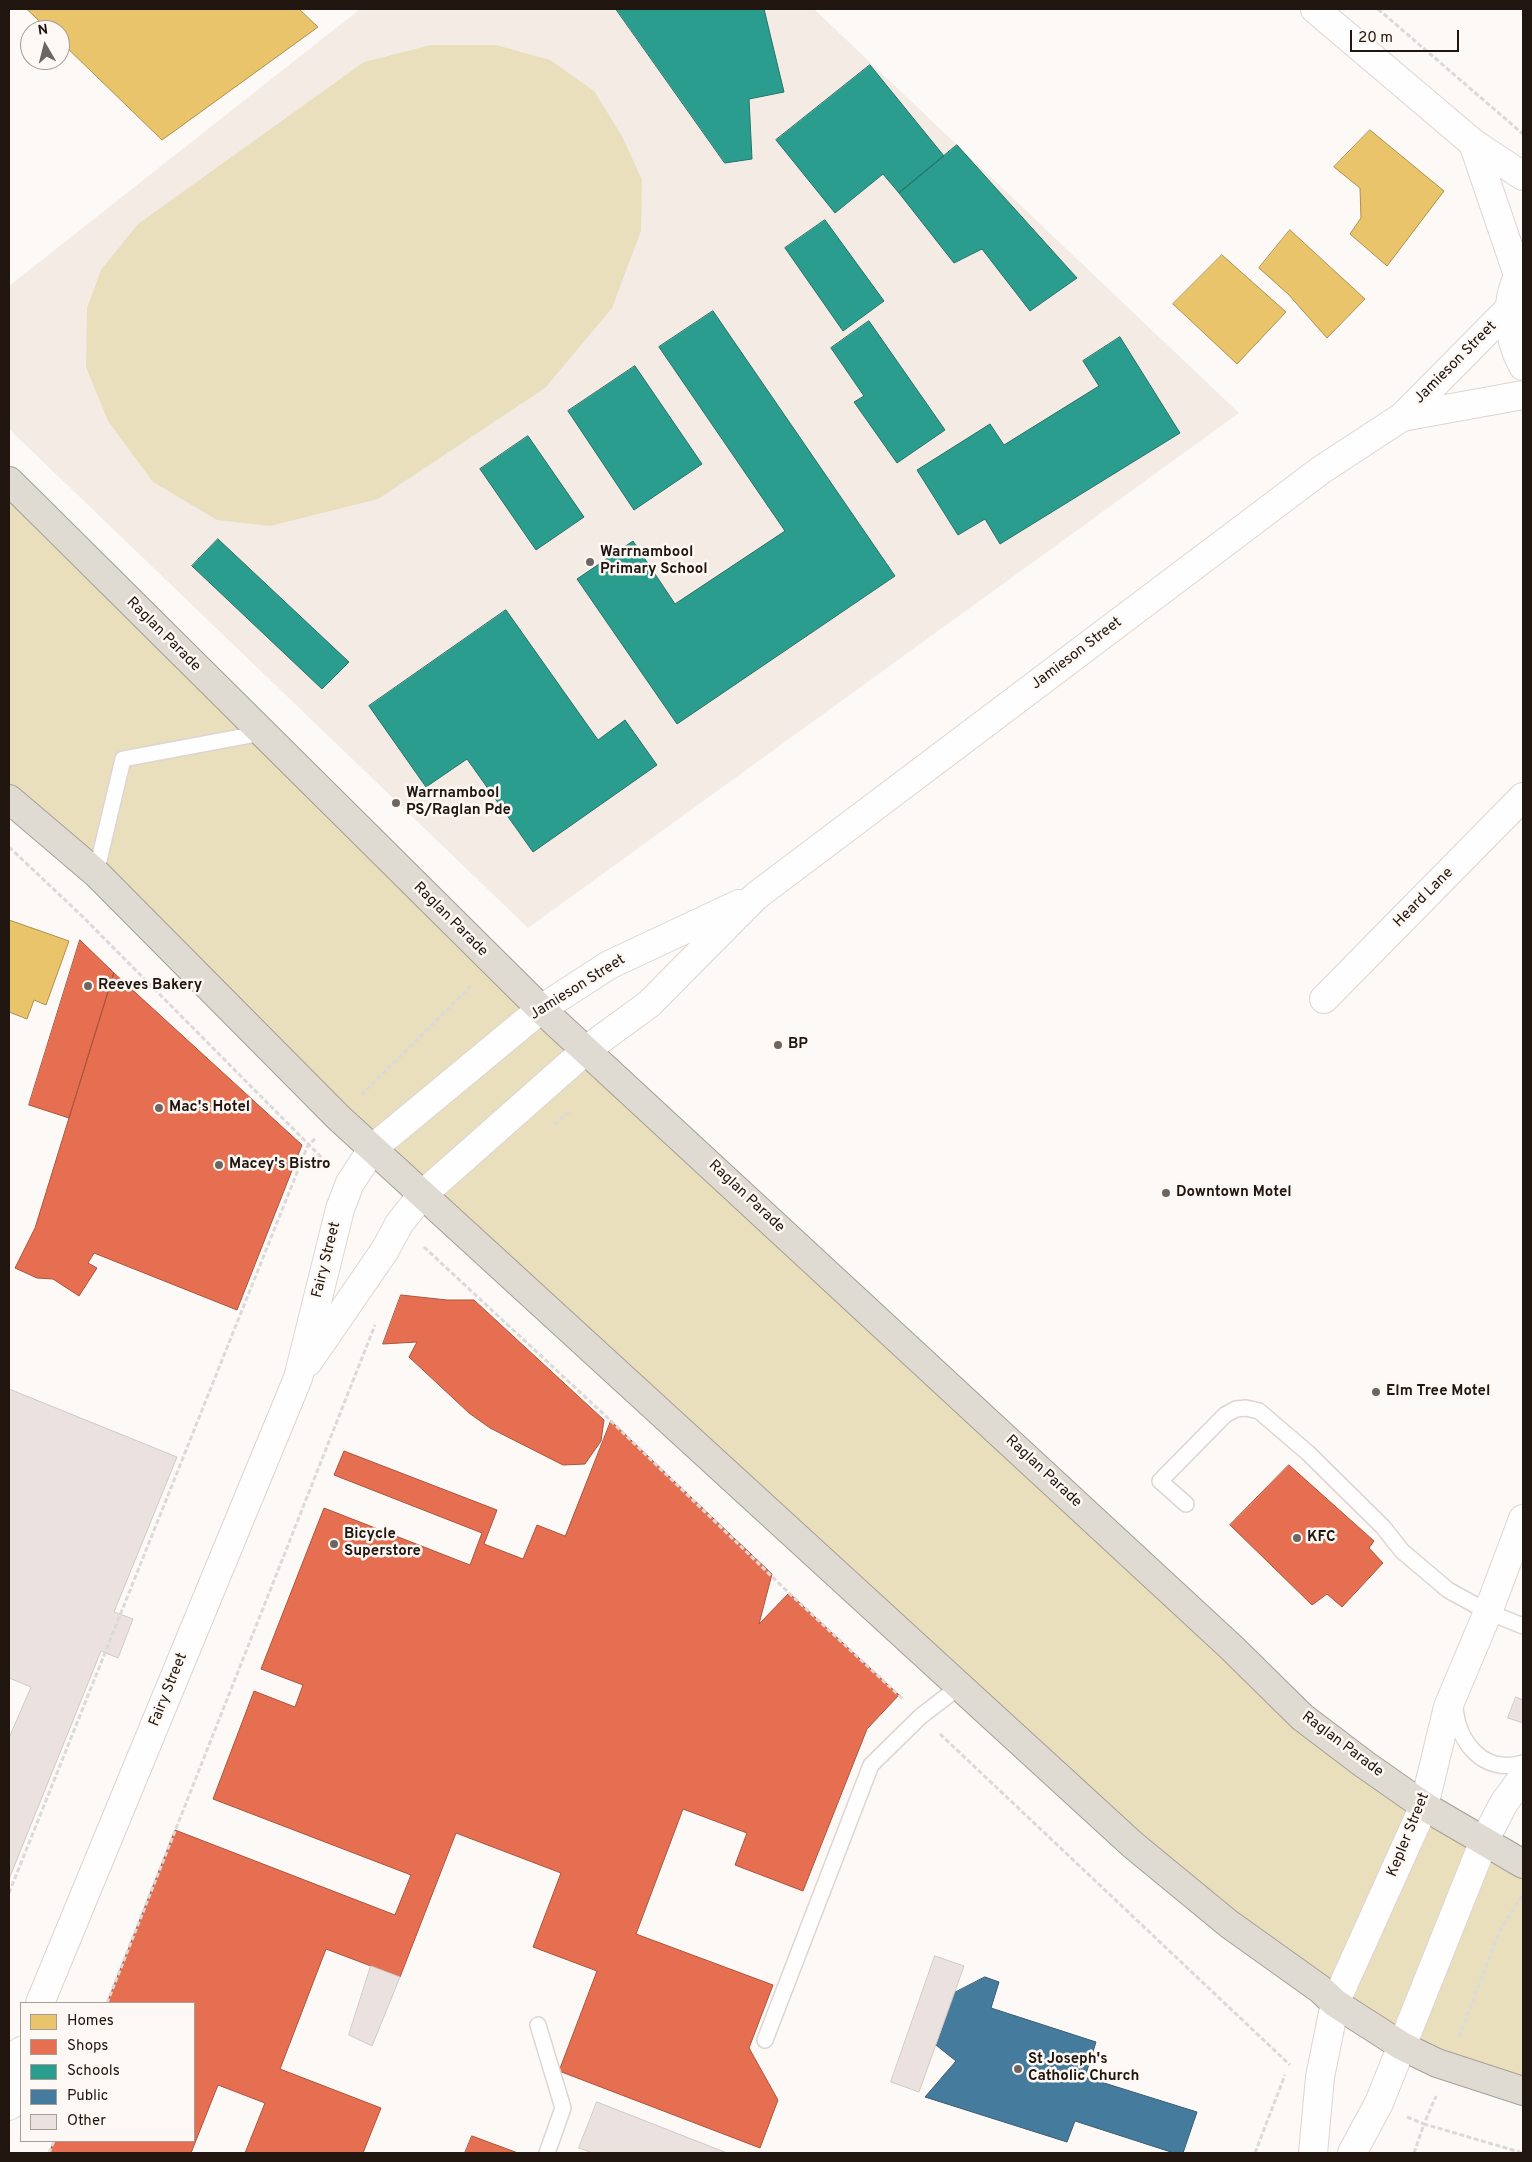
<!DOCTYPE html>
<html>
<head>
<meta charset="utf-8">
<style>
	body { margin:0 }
	#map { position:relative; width:1532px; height:2162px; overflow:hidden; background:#fcf9f6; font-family:Overpass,sans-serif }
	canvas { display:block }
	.frame { position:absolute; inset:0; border:10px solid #20150f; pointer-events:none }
	.legend { position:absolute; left:20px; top:2002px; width:175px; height:140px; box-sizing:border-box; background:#fef8f4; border:1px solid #a59d98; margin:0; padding:6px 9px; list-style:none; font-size:15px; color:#20150f }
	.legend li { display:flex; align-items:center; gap:10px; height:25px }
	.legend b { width:25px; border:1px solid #a59d98 }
	.north { position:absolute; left:20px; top:20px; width:50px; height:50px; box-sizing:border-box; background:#fef8f4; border:1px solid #a59d98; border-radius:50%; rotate:352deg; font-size:14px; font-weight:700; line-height:20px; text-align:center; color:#20150f }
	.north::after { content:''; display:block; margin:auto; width:18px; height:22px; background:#6d6560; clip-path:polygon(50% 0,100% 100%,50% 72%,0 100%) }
	.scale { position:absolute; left:1350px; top:30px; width:109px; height:22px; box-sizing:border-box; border:2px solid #20150f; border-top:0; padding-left:6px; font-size:15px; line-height:18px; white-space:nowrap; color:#20150f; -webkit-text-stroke:4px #fef8f4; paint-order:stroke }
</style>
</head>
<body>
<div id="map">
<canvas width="1532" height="2162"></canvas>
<div class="frame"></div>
<ul class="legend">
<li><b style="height:14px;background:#e9c46a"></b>Homes</li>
<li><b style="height:14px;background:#e76f51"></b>Shops</li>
<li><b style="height:14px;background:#2a9d8f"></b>Schools</li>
<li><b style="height:14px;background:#457b9d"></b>Public</li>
<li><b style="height:14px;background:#ebe1df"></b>Other</li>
</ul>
<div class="north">N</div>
<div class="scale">20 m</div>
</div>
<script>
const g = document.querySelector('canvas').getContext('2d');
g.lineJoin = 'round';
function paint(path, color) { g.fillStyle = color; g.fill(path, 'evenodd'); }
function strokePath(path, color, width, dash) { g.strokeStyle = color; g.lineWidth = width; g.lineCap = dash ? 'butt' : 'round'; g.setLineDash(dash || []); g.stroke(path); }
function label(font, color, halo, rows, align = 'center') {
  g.font = font + ' Overpass,sans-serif'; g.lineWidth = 5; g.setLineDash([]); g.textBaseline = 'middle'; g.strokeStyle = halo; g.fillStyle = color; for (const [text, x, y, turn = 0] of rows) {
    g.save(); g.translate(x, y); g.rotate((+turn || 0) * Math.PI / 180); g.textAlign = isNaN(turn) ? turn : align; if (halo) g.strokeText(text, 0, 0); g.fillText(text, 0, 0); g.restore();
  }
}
paint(new Path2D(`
	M360 9H814L1239 413 528 928 9 429V286Z`), '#f5ebe5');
paint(new Path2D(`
	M431 45H496L550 60 594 91 622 136 642 180 641 231 612 308 545 388 378 499 270 526 217 520 153 482 108 421 86 367 87 308 101 270 138 224 364 62Z
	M9 481 1302 1717 1523 1864V2091L1424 2056 1229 1924 9 799Z`), '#e9dfbd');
const homes = new Path2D(`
	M27 9H299L318 27 162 140 60 41V30H49Z
	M1370 130 1444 191 1387 266 1350 234 1361 218 1360 188 1334 167Z
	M1290 230 1365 299 1327 338 1288 294 1259 268Z
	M1222 255 1286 312 1237 364 1173 304Z
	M9 920 69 941 46 1005 34 1000 27 1019 9 1012Z`);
paint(homes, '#e9c46a');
strokePath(homes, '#ad904f', 1);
const shops = new Path2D(`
	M80 940 114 973 69 1118 29 1105Z
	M114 973 302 1145 237 1310 94 1253 88 1263 97 1268 79 1296 53 1279 37 1278 15 1268 35 1228Z
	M401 1295 447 1300H474L604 1420 601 1441 585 1464 563 1465 490 1428 469 1413 409 1357 417 1342 383 1344Z
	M611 1421 772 1574 759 1624 789 1593 899 1695 867 1729 803 1891 735 1865 747 1833 683 1809 636 1934 773 1985 749 2048 778 2100 760 2148 559 2071 597 1971 533 1947 561 1873 456 1833 400 1977 326 1949 280 2069 381 2108 363 2153H245L265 2103 218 2085 191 2153H49L54 2141H194V2003H107L175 1830 395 1915 411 1875 213 1799 254 1691 295 1707 303 1685 261 1669 324 1508 470 1565 482 1533 334 1475 344 1451 497 1510 484 1544 523 1559 537 1525 565 1536Z
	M1289 1465 1374 1541 1369 1548 1383 1563 1342 1607 1327 1594 1312 1605 1230 1525Z
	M472 2136 518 2153H465Z`);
paint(shops, '#e76f51');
strokePath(shops, '#ab543d', 1);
const schools = new Path2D(`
	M616 9H764L784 92 749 99 752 159 725 163Z
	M870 65 944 156 899 193 883 174 835 213 776 140Z
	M957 145 1077 278 1030 311 982 249 954 263 899 193Z
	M825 220 884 301 843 331 785 248Z
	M713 311 895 576 677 724 577 579 633 541 675 604 785 531 659 347Z
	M869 321 945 430 897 463 854 402 864 396 831 348Z
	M1120 337 1180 433 1000 544 985 519 958 535 917 470 990 424 1004 445 1099 386 1083 361Z
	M635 366 702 464 634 510 568 411Z
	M528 436 584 517 536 550 480 469Z
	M218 539 349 662 322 689 192 566Z
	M506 610 598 740 625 720 657 765 533 852 467 759 426 787 369 706Z`);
paint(schools, '#2a9d8f');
strokePath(schools, '#277469', 1);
const public = new Path2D(`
	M985 1977 999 1982 991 2008 1096 2042 1085 2077 1197 2112 1183 2153H1174L1075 2121 1067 2142 925 2097 956 2061 936 2045 954 1993Z`);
paint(public, '#457b9d');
strokePath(public, '#3a5c72', 1);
const building = new Path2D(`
	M9 1389 177 1457 114 1612 133 1619 118 1658 101 1651 9 1879V1738L31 1687 9 1678Z
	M1516 1697 1523 1700V1723L1508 1718Z
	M935 1956 964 1966 919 2092 891 2082Z
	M371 1966 400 1977 372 2046 349 2035Z
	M597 2102 727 2153H593L579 2148Z`);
paint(building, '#ebe1df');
strokePath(building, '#d1c9c7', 1);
const service = new Path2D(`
	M96 873 123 759 262 733
	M1186 1504 1160 1481 1225 1415 1236 1409 1246 1408 1259 1411 1308 1453 1383 1527 1402 1551 1448 1590 1488 1612 1523 1626
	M1455 1707C1458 1742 1483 1775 1523 1763
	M538 2025 563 2108 547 2153
	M765 2040 871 1765 921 1716 959 1687`);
const minor = new Path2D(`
	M1315 9 1473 143 1523 176
	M1473 143 1518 275
	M1324 999 1523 797
	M308 1362 385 1250 399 1224 422 1195
	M40 2003 298 1378 340 1209 350 1183 373 1148
	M9 2106 21 2051
	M1313 2153 1320 2077 1335 2003 1424 1806 1448 1707 1488 1612 1523 1519
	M1352 2153 1379 2103 1484 1841 1504 1803 1523 1777`);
const tertiary = new Path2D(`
	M1523 267C1504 298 1506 335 1523 366
	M1402 417 1523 395
	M373 1148 541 1009 609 965 739 904
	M422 1195 586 1050 649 1004 756 896 1321 470 1402 417 1509 309`);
const trunk = new Path2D(`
	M9 481 541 1009 1232 1648 1302 1717 1364 1764 1424 1806 1523 1864
	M9 799 96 873 339 1118 1133 1845 1229 1924 1320 1989 1335 2003 1402 2046 1437 2063 1523 2091`);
strokePath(service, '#ddd5d1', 18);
strokePath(minor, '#ddd5d1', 30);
strokePath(tertiary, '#ddd5d1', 30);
strokePath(trunk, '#a89f95', 30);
strokePath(new Path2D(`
	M1378 9 1523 134
	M9 847 82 916 325 1161
	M361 1095 472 985
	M554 1125 570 1111
	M424 1247 611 1421 789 1593 903 1699
	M940 1734 1290 2065
	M9 1893 308 1145 315 1139
	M107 2003 375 1325
	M1459 2037 1500 1930 1523 1895
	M1407 2117 1424 2124 1436 2096
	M49 2153 54 2141
	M1255 2153 1285 2075
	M1414 2153 1424 2124 1523 2153`), '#dbdad9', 3, [5, 2.5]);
strokePath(service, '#fffefe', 15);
strokePath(minor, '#fffefe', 28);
strokePath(tertiary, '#fffefe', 28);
strokePath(trunk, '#dfdad2', 28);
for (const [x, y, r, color] of [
	[590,562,5,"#6d6560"],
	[396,803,5,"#6d6560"],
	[88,986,5,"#6d6560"],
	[778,1045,5,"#6d6560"],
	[159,1108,5,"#6d6560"],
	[219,1165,5,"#6d6560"],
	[1166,1193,5,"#6d6560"],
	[1376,1392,5,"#6d6560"],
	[1297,1538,5,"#6d6560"],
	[334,1544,5,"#6d6560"],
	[1018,2069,5,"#6d6560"]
]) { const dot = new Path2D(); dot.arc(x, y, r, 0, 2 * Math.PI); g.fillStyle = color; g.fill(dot); strokePath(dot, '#fef8f4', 2); }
label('15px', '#20150f', '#fef8f4', [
	["Jamieson Street",1456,363,-45],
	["Raglan Parade",163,635,45],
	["Jamieson Street",1077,654,-37],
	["Heard Lane",1424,898,-45],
	["Raglan Parade",450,920,45],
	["Jamieson Street",578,988,-32],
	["Raglan Parade",746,1197,43],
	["Fairy Street",327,1260,-76],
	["Raglan Parade",1043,1472,43],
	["Fairy Street",169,1690,-68],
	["Raglan Parade",1342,1745,37],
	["Kepler Street",1409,1835,-68]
]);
label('bold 15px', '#20150f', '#fef8f4', [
	["Warrnambool",600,553],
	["Primary School",600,570],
	["Warrnambool",406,794],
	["PS/Raglan Pde",406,811],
	["Reeves Bakery",98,986],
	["BP",788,1045],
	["Mac's Hotel",169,1108],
	["Macey's Bistro",229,1165],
	["Downtown Motel",1176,1193],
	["Elm Tree Motel",1386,1392],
	["Bicycle",344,1535],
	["Superstore",344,1552],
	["KFC",1307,1538],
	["St Joseph's",1028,2060],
	["Catholic Church",1028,2077]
], 'left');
</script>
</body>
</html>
